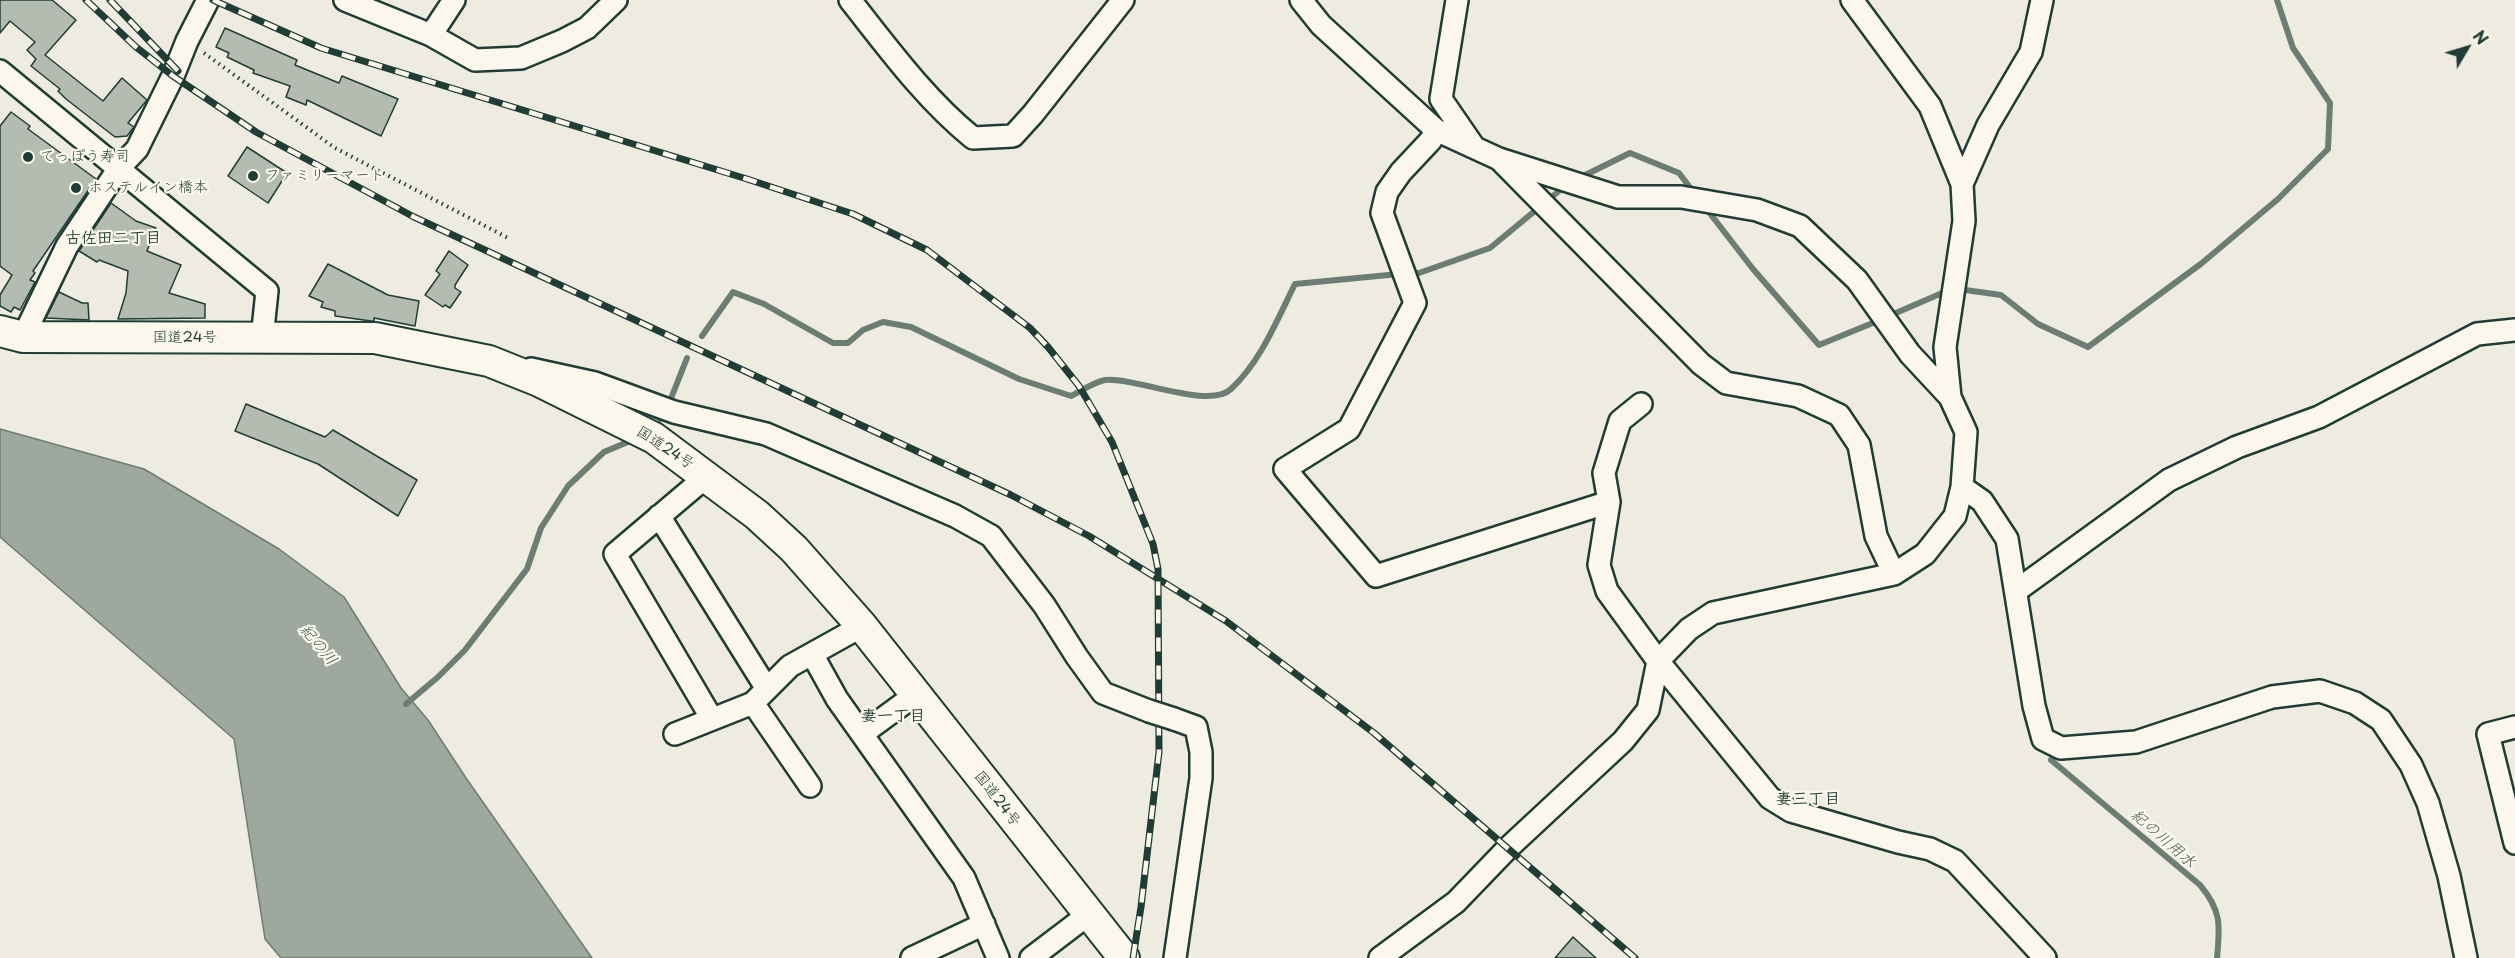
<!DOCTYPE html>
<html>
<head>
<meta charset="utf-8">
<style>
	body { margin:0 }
	#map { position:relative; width:2515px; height:958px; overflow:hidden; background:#eeece1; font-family:"Playpen Sans",sans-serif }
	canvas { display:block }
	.north { position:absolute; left:2437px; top:18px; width:60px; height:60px; -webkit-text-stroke:4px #fbf7ec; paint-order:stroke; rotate:52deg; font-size:16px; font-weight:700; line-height:24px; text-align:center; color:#1f3d34 }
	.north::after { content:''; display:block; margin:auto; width:21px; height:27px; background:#1f3d34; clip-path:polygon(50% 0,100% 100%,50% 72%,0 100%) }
</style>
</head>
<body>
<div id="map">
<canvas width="2515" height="958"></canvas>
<div class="north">N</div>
</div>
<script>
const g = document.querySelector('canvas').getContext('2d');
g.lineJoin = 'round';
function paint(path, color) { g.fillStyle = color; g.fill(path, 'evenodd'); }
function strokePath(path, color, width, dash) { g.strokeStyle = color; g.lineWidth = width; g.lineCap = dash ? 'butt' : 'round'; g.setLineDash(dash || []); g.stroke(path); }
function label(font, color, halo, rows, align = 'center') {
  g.font = font + ' "Playpen Sans","Klee One",sans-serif'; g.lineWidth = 4.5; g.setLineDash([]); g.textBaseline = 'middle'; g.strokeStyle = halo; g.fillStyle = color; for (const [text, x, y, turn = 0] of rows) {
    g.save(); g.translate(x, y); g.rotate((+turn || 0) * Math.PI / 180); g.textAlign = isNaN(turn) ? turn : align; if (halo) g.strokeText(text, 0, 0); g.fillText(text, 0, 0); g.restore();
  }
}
const water = new Path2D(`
	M0 429 144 469 279 549 344 597 401 688 428 720 466 778 592 958H281L265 939 234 739 0 537Z`);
paint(water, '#9fa89f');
strokePath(water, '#6c7d74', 1.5);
strokePath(new Path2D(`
	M1579 178 1630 153 1679 173 1695 194
	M1705 207 1753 269 1819 345 1880 320
	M1410 273H1419L1490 248 1565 186
	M1958 289 2001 295 2038 324 2088 347 2202 263 2278 199 2328 149 2330 103 2293 48 2277 0
	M1889 316 1949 290
	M702 336 733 292 764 304 833 343H848L863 330 883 322 911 327 1019 379 1071 396C1081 391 1094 382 1105 380 1136 377 1209 410 1231 389 1261 361 1277 320 1295 284L1399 274
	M660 419 664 416 687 358
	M406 704 438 677 465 650 527 569 541 528 568 486 604 452 635 439
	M2051 760 2200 885C2222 911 2220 926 2217 958`), '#6c7d74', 6);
const building = new Path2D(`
	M0 0H52L76 20 45 55 103 101 122 78 147 100 128 123 134 127 127 136 115 137 66 99 58 91 60 89 31 66 36 59 27 50 35 42 10 21 0 33Z
	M225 28 297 60 295 65 339 83 342 76 398 99 381 136 307 100 306 105 286 97 290 86 253 73 254 70 227 57 229 53 216 47Z
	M11 112 30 126 28 129 96 179 33 271 35 273 30 280 35 282 20 310 14 307 11 312 0 306V295L12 275 0 266V126Z
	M247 147 287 173 268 203 228 176Z
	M111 203 136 221 156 228 147 251 181 265 169 293 205 304V318L118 319 126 293 128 271 99 260 97 262 79 251Z
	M449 251 468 265 455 285V288L461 292 450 308 445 305 443 307 425 295 440 274 436 271Z
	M328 264 388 295 419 301 415 326 374 318V321H371L335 316V311L321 307 323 302 309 296Z
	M59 292 82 303H88L89 320 46 318Z
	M246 404 325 437 333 430 417 480 398 516 318 464 235 431Z
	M1573 937 1596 958H1555Z`);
paint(building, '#b4bbb0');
strokePath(building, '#1f3d34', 1.5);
const minor = new Path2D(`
	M345 0 431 35 475 60 521 58 562 41 587 28 616 0
	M850 0C888 48 925 99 973 138L1013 136 1033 114 1123 0
	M1301 0 1321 25 1436 130
	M1457 0 1441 99 1474 147
	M1852 0 1930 106 1962 184 1964 221 1945 347 1950 397
	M431 35 454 0
	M0 71 267 291 262 339
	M1501 161 1701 364 1726 383 1798 396 1839 415 1859 445 1876 536 1894 574
	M1962 184 1988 125 2031 52 2042 0
	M23 337 67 246 119 168 137 149 173 76 187 41 208 0
	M531 369 595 383 674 412 766 434 955 516 991 536 1044 605 1077 657 1103 693 1149 711
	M1641 404 1620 421 1604 473 1609 502 1599 565 1607 591 1658 661 1770 798 1791 811 1898 842 1930 849 1955 861 2045 958
	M707 476 615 554 712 719
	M1962 487 1982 501 2007 539 2034 706 2043 739 2061 748 2136 742 2272 697 2320 691 2355 703 2381 720 2411 765 2428 803 2449 876 2466 958
	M659 516 767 689
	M2016 591 2169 480 2237 447 2319 417 2477 334 2515 330
	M812 654 837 699 964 878 998 958
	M753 703 810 786
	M1174 719 1196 727 1201 752V778L1175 958
	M2515 727 2488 734 2515 843
	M675 734 753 703 790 666 862 626
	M862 734 915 695
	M912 958 984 924
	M1031 958 1089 914
	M1380 958 1456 902 1508 848 1623 741 1648 710 1658 661 1689 629 1713 613 1894 574 1925 554 1955 516 1962 487 1966 432 1950 397 1910 354 1857 280 1800 226 1757 210 1681 197H1618L1499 159 1436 130 1431 140 1401 172 1387 192 1382 213 1415 303 1349 429 1285 469 1376 576 1609 502`);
const highway = new Path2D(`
	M0 331 23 337 375 338 489 361 539 381 654 438 757 515 794 549 862 626 1124 958`);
strokePath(minor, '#1f3d34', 26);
strokePath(highway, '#1f3d34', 34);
strokePath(new Path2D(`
	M204 53 335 148 510 239`), '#1f3d34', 4, [1.5, 4.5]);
strokePath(minor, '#fbf7ec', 21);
strokePath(highway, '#fbf7ec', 30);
const rail = new Path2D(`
	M86 0 136 47 173 76 256 132 414 217 1011 495 1089 536 1226 621 1374 733 1635 958
	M110 0 178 71
	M213 0 321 48 747 179 853 214 927 250 1030 328 1048 347 1079 386 1112 442 1153 544 1158 569 1159 752 1141 907 1133 958`);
strokePath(rail, '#1f3d34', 7);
strokePath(rail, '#fbf7ec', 4.5, [14]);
const minorBridge = new Path2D(`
	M1149 711 1174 719`);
strokePath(minorBridge, '#1f3d34', 26, []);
strokePath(minorBridge, '#fbf7ec', 21);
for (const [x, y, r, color] of [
	[28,157,6,"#1f3d34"],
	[253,176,6,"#1f3d34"],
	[76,188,6,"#1f3d34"]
]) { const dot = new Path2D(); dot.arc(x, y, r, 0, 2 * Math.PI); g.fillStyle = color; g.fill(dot); strokePath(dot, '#fbf7ec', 2); }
label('15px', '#1f3d34', '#fbf7ec', [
	["てっぽう寿司",40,157],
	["ファミリーマート",265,176],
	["ホステルイン橋本",88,188]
], 'left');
label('15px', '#1f3d34', '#fbf7ec', [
	["国道24号",185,338],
	["国道24号",665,448,33],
	["国道24号",997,799,52]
]);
label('bold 16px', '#1f3d34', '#fbf7ec', [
	["古佐田二丁目",113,239],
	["妻一丁目",893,717],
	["妻三丁目",1808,800]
]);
label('italic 16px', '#455d54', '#fbf7ec', [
	["紀の川",318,645,50],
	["紀の川用水",2163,839,41]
]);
</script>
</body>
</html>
